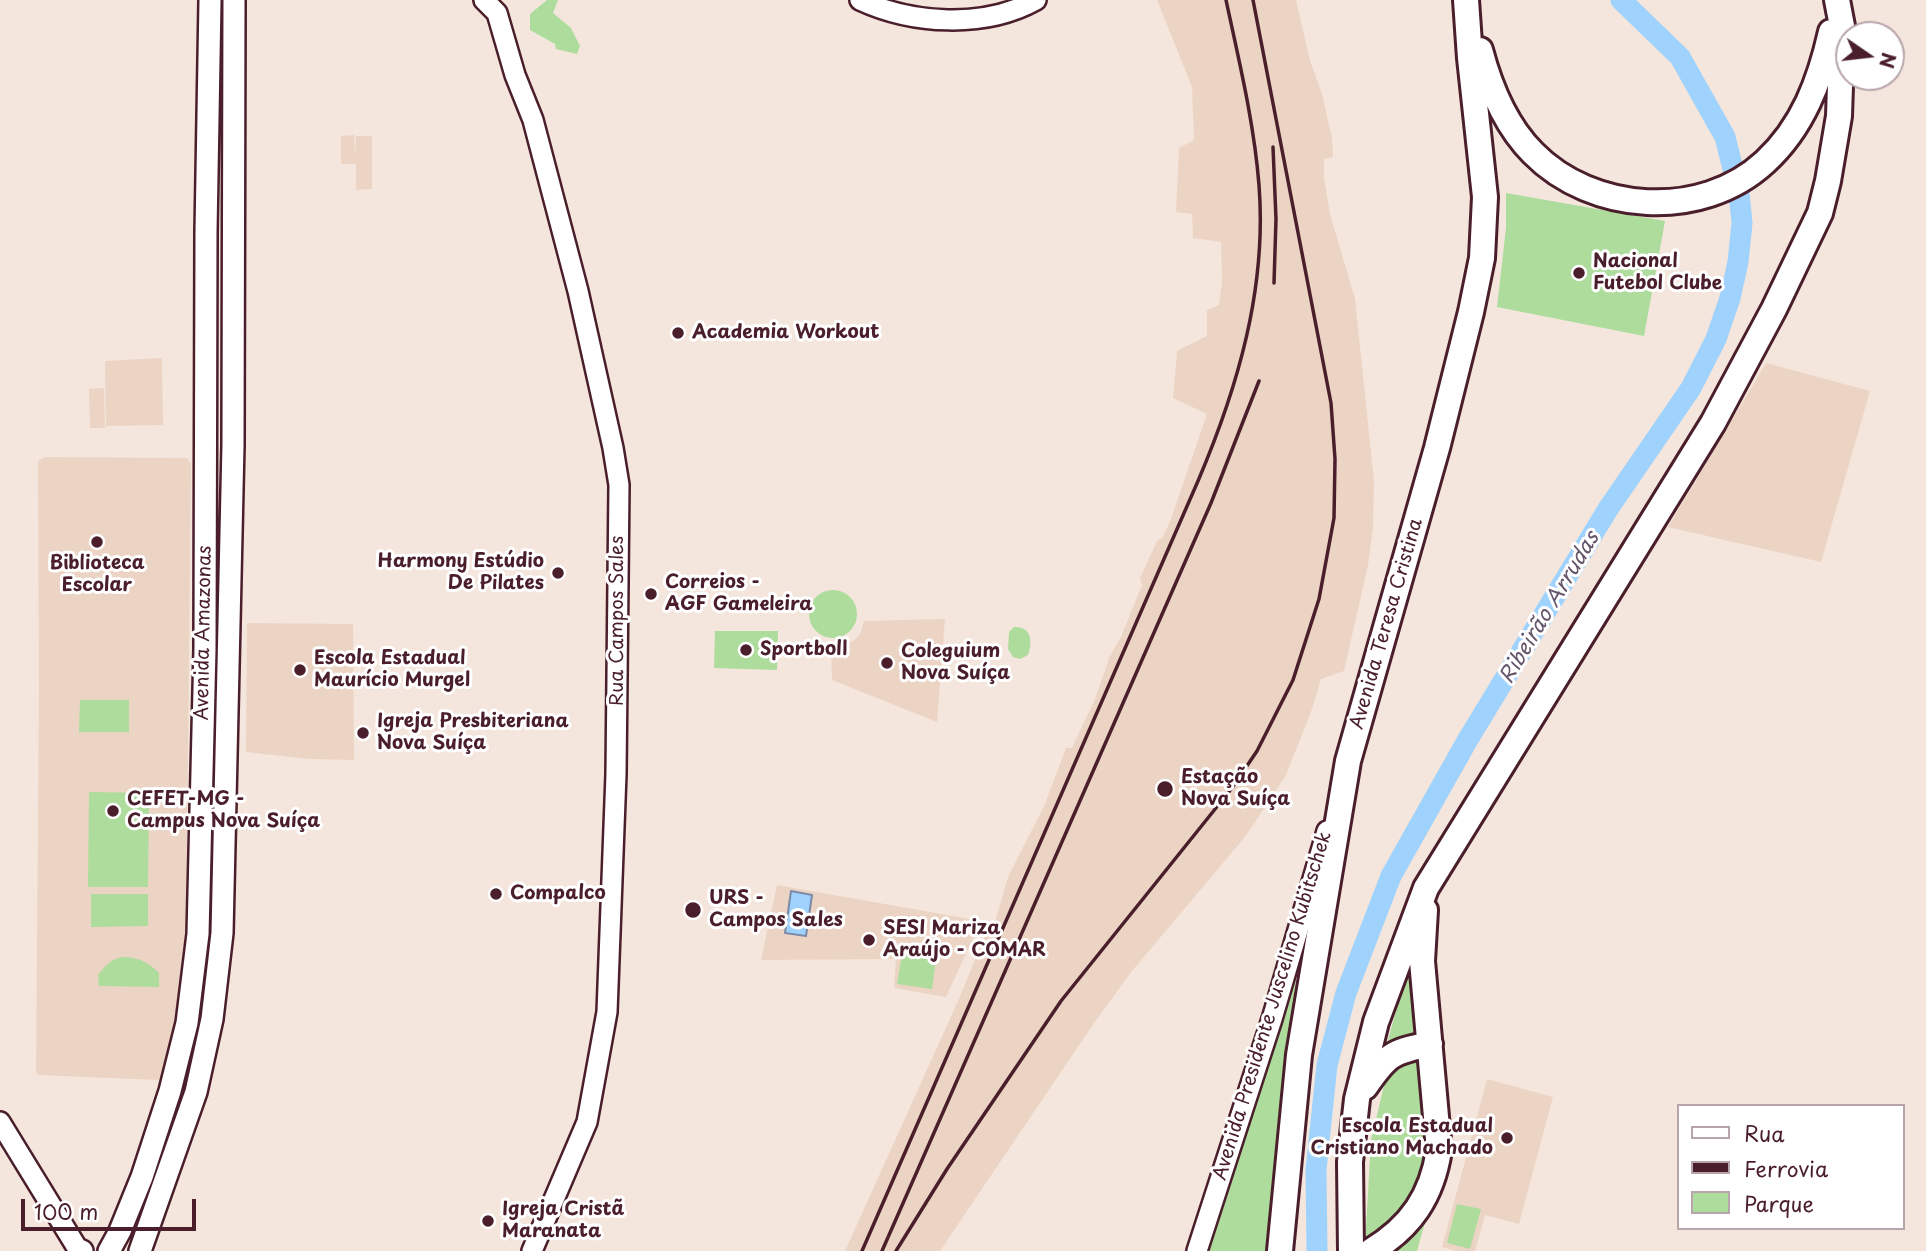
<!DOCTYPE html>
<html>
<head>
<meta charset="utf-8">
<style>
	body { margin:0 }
	#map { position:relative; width:1926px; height:1251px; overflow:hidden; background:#f4e6dc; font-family:"Playpen Sans",sans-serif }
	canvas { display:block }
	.legend { position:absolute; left:1677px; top:1104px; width:228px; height:126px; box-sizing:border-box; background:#fff; border:2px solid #b7a5aa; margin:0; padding:9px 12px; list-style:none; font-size:21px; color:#4a1f2b }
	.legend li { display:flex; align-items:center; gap:14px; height:35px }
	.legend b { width:35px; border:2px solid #b7a5aa }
	.north { position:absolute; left:1835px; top:21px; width:70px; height:70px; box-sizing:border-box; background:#fff; border:2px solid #b7a5aa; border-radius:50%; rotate:104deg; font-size:19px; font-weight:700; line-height:28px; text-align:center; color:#4a1f2b }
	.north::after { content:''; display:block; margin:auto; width:24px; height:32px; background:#4a1f2b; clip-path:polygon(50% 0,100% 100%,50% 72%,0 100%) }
	.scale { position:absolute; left:21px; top:1199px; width:175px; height:32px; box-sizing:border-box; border:4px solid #4a1f2b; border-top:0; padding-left:9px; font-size:21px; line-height:24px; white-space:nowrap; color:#4a1f2b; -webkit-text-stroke:5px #fff; paint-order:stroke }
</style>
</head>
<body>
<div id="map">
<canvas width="1926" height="1251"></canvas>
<ul class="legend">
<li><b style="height:9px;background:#fff"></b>Rua</li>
<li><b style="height:9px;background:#4a1f2b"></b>Ferrovia</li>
<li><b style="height:19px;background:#addc9c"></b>Parque</li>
</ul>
<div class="north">N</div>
<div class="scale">100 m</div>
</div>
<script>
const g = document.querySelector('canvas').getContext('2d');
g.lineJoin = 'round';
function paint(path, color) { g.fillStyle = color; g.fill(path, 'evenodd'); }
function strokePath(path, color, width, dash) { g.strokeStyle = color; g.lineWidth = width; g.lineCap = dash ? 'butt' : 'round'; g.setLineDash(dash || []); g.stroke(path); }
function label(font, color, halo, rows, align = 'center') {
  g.font = font + ' "Playpen Sans",sans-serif'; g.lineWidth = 6; g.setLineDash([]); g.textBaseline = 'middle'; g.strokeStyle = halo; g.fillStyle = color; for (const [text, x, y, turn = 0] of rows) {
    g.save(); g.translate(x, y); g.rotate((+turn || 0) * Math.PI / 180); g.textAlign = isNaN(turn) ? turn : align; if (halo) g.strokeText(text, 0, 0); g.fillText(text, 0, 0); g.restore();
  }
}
paint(new Path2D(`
	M1157 0H1296L1310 61 1322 94 1332 138 1333 157 1324 159V178L1330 214 1355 299 1374 481 1373 528 1368 565 1344 671 1321 679 1311 712 1286 775 1245 837 1132 971 1094 1023 940 1251H845L958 1001 988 928 993 929 1008 877 1044 806 1066 748H1072L1095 699 1110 656 1121 637 1142 585 1140 578 1157 541 1163 537 1171 519 1207 414 1173 398 1177 351 1207 336V310L1219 305 1222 281 1221 242 1193 238 1192 214 1176 212 1179 148 1194 140 1192 87Z
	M354 135 355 155 356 136H372V189L356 190V164H341V136Z
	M162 358 163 425 106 426 105 361Z
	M1766 363 1870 391 1821 562 1668 527Z
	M104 388 105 428H90L89 389Z
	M45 457 187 458 191 464 186 932 175 1019 162 1077 158 1080 38 1075 36 1072 39 690 38 461Z
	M945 619 937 722 832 680 831 646H843L855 640 861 632 864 621Z
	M247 623 353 624 354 760 309 759 246 752Z
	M777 885 981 921 946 997 894 988 896 959 761 960Z
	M1487 1079 1553 1097 1519 1224 1485 1215 1475 1251H1456L1442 1247Z`), '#ecd4c4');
paint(new Path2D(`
	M547 0H558L553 13 571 28 580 46 577 54 556 49 555 44 530 30V14Z
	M1506 193 1665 221 1644 336 1497 307 1506 228Z
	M809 614a24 24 0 1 1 48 0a24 24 0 1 1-48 0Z
	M1014 627C1031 626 1033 641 1028 655L1020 659 1013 657 1008 649 1009 632Z
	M715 631H778L777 670 714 668Z
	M80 700H129V732H79Z
	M89 792 149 793 148 887H88Z
	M91 894H148V926L91 927Z
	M902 954 936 959 932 989 897 984Z
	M126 957C140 958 149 963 159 973V987L99 986 98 975C106 965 113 957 126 957Z
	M1414 960 1422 1041 1384 1055 1402 989Z
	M1297 969 1267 1251H1208Z
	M1425 1058 1436 1142 1410 1203 1365 1246 1371 1140 1387 1073 1404 1061Z
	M1434 1190 1417 1251H1386Z
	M1457 1204 1481 1209 1470 1249 1447 1243Z`), '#addc9c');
const water = new Path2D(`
	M791 891 812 895 806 936 785 933Z`);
paint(water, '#9fd2fc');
strokePath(water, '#7d8aa8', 2);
strokePath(new Path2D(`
	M1317 1251 1316 1170 1327 1065 1346 993 1391 876 1467 741 1608 509 1691 388 1716 339 1730 298 1738 262 1742 223 1739 193 1725 137 1680 57 1621 0`), '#9fd2fc', 21);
const secondary = new Path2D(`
	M484 0 497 13 515 75 533 120 578 291 613 448 619 485 616 774 607 1012 587 1122 532 1251
	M860 0C912 24 984 29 1036 0
	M0 1122 79 1251
	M1197 1251 1272 1019 1327 831`);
const primary = new Path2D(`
	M79 1250 82 1251
	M109 1251 120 1231 142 1177 170 1091 187 1023 198 934 205 649 206 232 210 0
	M140 1251 196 1092 212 1019 222 933 233 445 234 0`);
const highway = new Path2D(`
	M1480 50C1490 88 1505 125 1533 153 1592 213 1701 221 1765 162 1803 127 1820 81 1831 32
	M1365 1087C1387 1055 1391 1052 1430 1044
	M1280 1251 1299 1055 1348 761 1437 448 1471 312 1482 258 1485 197 1470 58 1466 0
	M1351 1251 1350 1162 1357 1099 1376 1022 1426 888 1713 423 1774 309 1820 213 1828 181 1839 116 1842 26 1837 0
	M1371 1251C1411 1227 1432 1196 1439 1150L1422 961 1425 910`);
strokePath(secondary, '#4a1f2b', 24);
strokePath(primary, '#4a1f2b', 26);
strokePath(highway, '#4a1f2b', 30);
strokePath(secondary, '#fff', 19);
strokePath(primary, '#fff', 21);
strokePath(highway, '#fff', 24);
strokePath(new Path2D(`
	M1273 147 1276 219 1274 283
	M862 1251 1198 481C1238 387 1267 288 1259 185 1254 122 1239 61 1226 0
	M882 1251 1211 503 1259 381
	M896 1251 947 1169 1061 1001 1232 788 1257 751 1293 680 1319 599 1334 518 1335 459 1331 403 1253 0`), '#4a1f2b', 3.5);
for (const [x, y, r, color] of [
	[1579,273,7,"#4a1f2b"],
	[678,333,7,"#4a1f2b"],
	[97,542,7,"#4a1f2b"],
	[558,573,7,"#4a1f2b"],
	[651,594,7,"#4a1f2b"],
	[746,650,7,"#4a1f2b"],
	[887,663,7,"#4a1f2b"],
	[300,670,7,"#4a1f2b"],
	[363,733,7,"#4a1f2b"],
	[1165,789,9,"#4a1f2b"],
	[113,811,7,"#4a1f2b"],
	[496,894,7,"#4a1f2b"],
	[693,910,9,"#4a1f2b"],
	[869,940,7,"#4a1f2b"],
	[1507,1138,7,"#4a1f2b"],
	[488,1221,7,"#4a1f2b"]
]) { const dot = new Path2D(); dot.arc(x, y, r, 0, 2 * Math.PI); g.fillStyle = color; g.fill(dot); strokePath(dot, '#fff', 2.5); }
label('bold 19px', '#4a1f2b', '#fff', [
	["Nacional",1593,262],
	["Futebol Clube",1593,284],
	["Academia Workout",692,333],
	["Harmony Estúdio",544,562,"right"],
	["De Pilates",544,584,"right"],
	["Biblioteca",97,564,"center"],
	["Escolar",97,586,"center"],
	["Correios -",665,583],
	["AGF Gameleira",665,605],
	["Sportboll",760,650],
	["Coleguium",901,652],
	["Nova Suíça",901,674],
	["Escola Estadual",314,659],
	["Maurício Murgel",314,681],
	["Igreja Presbiteriana",377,722],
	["Nova Suíça",377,744],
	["Estação",1181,778],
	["Nova Suíça",1181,800],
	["CEFET-MG -",127,800],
	["Campus Nova Suíça",127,822],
	["Compalco",510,894],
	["URS -",709,899],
	["Campos Sales",709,921],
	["SESI Mariza",883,929],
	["Araújo - COMAR",883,951],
	["Escola Estadual",1493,1127,"right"],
	["Cristiano Machado",1493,1149,"right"],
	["Igreja Cristã",502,1210],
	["Maranata",502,1232]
], 'left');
label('19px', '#4a1f2b', '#fff', [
	["Rua Campos Sales",618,621,-90],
	["Avenida Teresa Cristina",1387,624,-74],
	["Avenida Amazonas",204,633,-89],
	["Avenida Presidente Juscelino Kubitschek",1273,1006,-73]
]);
label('italic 21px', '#64556a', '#fff', [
	["Ribeirão Arrudas",1550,608,-59]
]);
</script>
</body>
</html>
